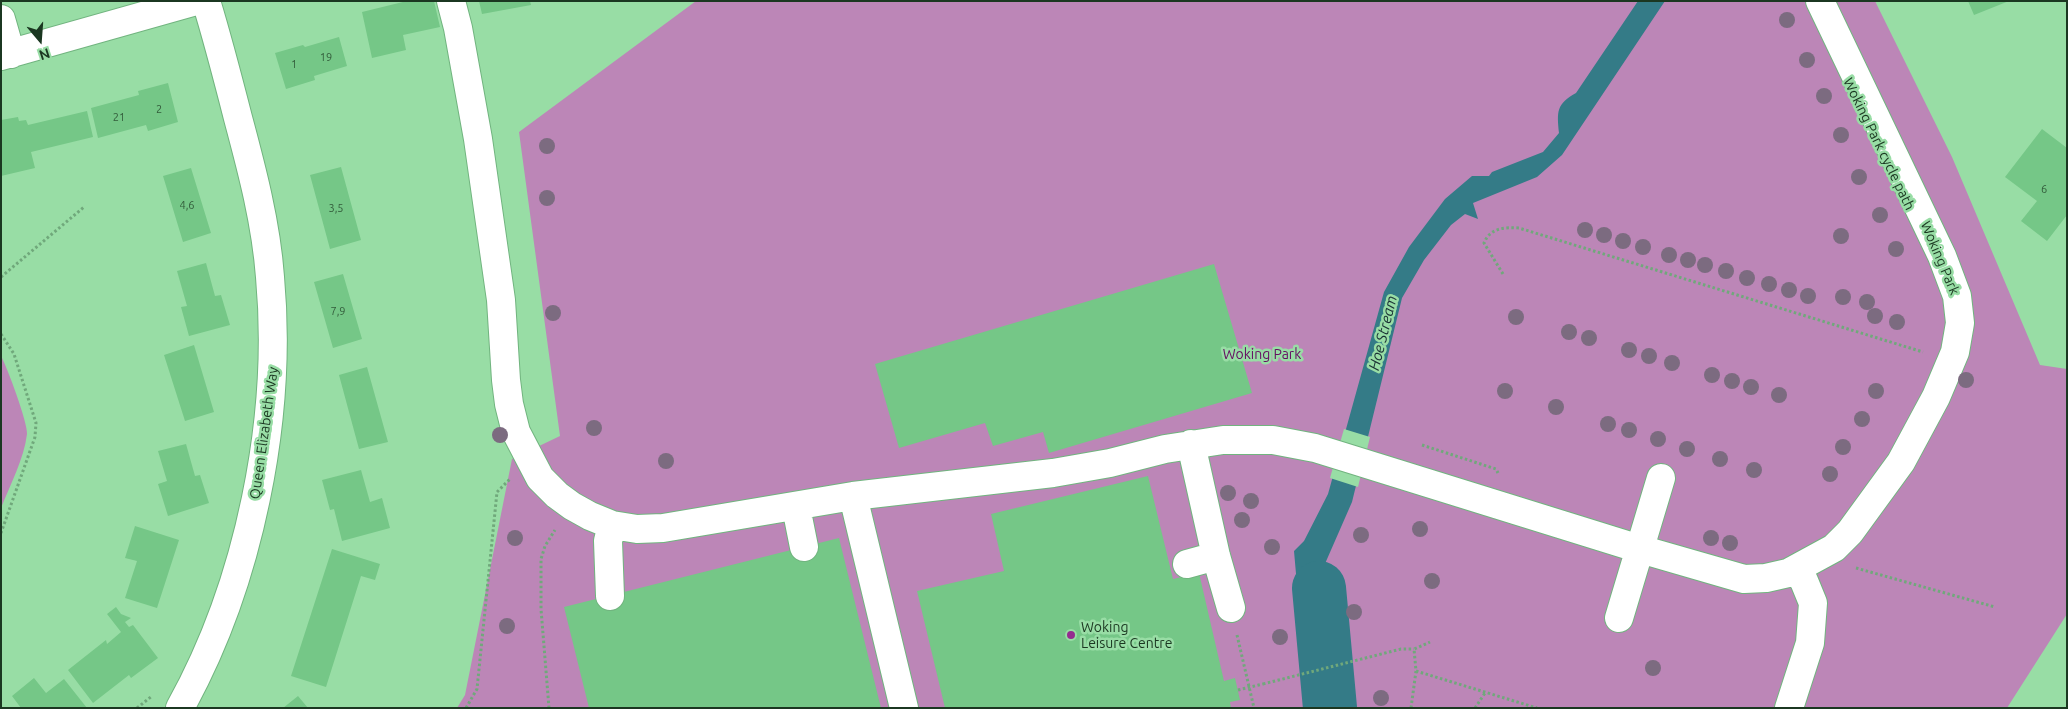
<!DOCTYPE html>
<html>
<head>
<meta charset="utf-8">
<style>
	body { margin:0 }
	#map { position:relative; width:2068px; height:709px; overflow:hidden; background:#98dda5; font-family:Ubuntu,sans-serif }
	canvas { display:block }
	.frame { position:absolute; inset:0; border:2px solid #1b3721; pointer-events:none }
	.north { position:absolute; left:15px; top:15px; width:50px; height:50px; -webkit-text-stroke:4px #98dda5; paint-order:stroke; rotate:162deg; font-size:14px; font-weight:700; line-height:20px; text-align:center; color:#1b3721 }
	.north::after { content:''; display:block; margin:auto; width:18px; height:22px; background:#1b3721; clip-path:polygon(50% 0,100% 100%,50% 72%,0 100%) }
</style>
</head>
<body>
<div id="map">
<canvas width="2068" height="709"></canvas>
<div class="frame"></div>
<div class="north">N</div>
</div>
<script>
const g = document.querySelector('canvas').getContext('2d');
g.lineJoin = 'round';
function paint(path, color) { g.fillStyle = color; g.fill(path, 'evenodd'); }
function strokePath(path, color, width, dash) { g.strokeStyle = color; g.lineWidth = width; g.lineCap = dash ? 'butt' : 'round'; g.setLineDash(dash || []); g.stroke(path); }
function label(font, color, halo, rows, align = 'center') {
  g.font = font + ' Ubuntu,sans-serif'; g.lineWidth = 5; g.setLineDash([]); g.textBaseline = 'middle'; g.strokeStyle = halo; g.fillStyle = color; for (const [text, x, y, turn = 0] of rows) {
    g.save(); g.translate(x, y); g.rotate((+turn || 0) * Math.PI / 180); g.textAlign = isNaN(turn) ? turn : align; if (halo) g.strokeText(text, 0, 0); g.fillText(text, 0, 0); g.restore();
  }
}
paint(new Path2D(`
	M696 1H1875L1952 157 2040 365 2067 369V614L2007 708H457L465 695 512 459 560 436 519 132Z
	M1 356C7 367 28 423 27 434 24 459 10 485 1 508Z`), '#bc86b7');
paint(new Path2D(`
	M1638 1H1665L1562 155 1537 177 1473 203 1478 219 1465 214 1451 225 1424 260 1402 298 1352 502 1324 566C1340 597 1344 621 1344 656L1316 664 1319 631 1297 585 1294 551 1304 541 1328 494 1384 292 1409 247 1445 199 1472 176H1489L1492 172 1543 152 1559 133C1557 112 1556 104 1576 93Z
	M1340 672 1337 703 1338 708H1316L1314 678Z`), '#347b87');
paint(new Path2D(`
	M1344 429 1370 437 1358 487 1330 478Z`), '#98dda5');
strokePath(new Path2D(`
	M1319 588 1330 708`), '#347b87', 54);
paint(new Path2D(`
	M407 1H434L440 27 403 35 406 50 372 58 362 12Z
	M479 1H530L531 5 482 14Z
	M1968 1H2009L1974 15Z
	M339 37 347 66 314 76 315 80 286 89 275 53 303 45 305 47Z
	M168 83 178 122 148 131 146 125 98 138 91 108 139 95 138 91Z
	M87 111 93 137 31 152 35 168 1 176V120L18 117 19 121 26 120 28 125Z
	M2042 129 2067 148V215L2047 241 2021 221 2037 201 2005 177Z
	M341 167 361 240 330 249 310 175Z
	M191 168 211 233 183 242 163 176Z
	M206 263 215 296 221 295 230 325 189 336 181 307 187 306 177 271Z
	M1214 264 1252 393 1049 453 1043 432 993 446 985 423 899 448 875 364Z
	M343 274 362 339 333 348 314 282Z
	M194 345 214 412 185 421 164 355Z
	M367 367 388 442 359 449 339 375Z
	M186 444 195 476 200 475 209 503 168 516 158 484 167 481 158 451Z
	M361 470 370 502 382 498 390 528 342 541 334 509 330 510 322 480Z
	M1148 476 1173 579 1199 573 1224 681 1235 678 1240 700 1230 702 1231 708H945L917 591 1004 571 991 514Z
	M135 526 179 540 157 608 125 598 137 561 125 558Z
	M839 538 881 708H589L564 607Z
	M332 549 380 564 375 580 361 576 326 687 291 676Z
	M116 607 121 614 131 618 125 622 129 627 133 625 158 658 131 678 129 675 93 703 68 670 106 640 107 644 121 632 107 614Z
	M34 678 46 693 64 679 87 708H21L12 696Z
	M298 696 308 708H283Z`), '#75c787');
const minor = new Path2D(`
	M451 1 458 28 478 139 501 300 506 380 509 404 516 432 540 478 557 495 572 506 590 516 612 525 637 529 663 528 853 496 1053 473 1110 463 1165 449 1223 440H1273L1315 448 1640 549 1744 579 1766 578 1788 573 1834 548 1850 532 1901 462 1936 397 1955 352 1960 323 1957 296 1942 256 1820 1
	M1 19 11 54
	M1 56 196 1
	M1191 444 1216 556 1231 608
	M853 496 904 708
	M796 507 804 547
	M1187 564 1216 556
	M610 596 608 541 612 525
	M1619 618 1661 478
	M180 708C249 584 283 419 270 277 266 223 252 170 238 118 228 79 218 40 206 1
	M1789 708 1810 643 1813 603 1804 581 1796 570`);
strokePath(minor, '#71b47f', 30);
strokePath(new Path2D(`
	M1503 274 1484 243C1490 228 1504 227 1519 228L1923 352
	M1 277 84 207
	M1 334 14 354 36 423 35 437 1 533
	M1422 445 1496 469 1498 473
	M1856 568 1995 607
	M1237 635 1254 708
	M1416 671 1537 708
	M1263 684 1401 649H1414
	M137 708 152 696
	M466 708 477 689 497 492 510 479
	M549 708 541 609V559L545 546 555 530
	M1411 708 1416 671 1414 649 1430 642
	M1475 708 1485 693`), '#70a87b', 3, [2.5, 2.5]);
strokePath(minor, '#fff', 28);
strokePath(new Path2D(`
	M1238 690 1263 684`), '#70a87b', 3, [2.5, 2.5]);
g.fillStyle = '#7c6b80';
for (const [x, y] of [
	[1787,20],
	[1807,60],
	[1824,96],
	[1841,135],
	[547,146],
	[1859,177],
	[547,198],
	[1880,215],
	[1585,230],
	[1604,235],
	[1841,236],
	[1623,241],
	[1643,247],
	[1896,249],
	[1669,255],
	[1688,260],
	[1705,265],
	[1726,271],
	[1747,278],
	[1769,284],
	[1789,290],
	[1808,296],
	[1843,297],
	[1867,302],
	[553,313],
	[1875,316],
	[1516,317],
	[1897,322],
	[1569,332],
	[1589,338],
	[1629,350],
	[1649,356],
	[1672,363],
	[1712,375],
	[1966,380],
	[1732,381],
	[1751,387],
	[1505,391],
	[1876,391],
	[1779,395],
	[1556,407],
	[1862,419],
	[1608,424],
	[594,428],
	[1629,430],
	[500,435],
	[1658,439],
	[1843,447],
	[1687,449],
	[1720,459],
	[666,461],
	[1754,470],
	[1830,474],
	[1228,493],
	[1251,501],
	[1242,520],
	[1420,529],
	[1361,535],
	[515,538],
	[1711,538],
	[1730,543],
	[1272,547],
	[1432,581],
	[1354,612],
	[507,626],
	[1280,637],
	[1653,668],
	[1381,698]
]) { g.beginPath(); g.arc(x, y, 8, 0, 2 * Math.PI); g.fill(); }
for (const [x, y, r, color] of [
	[1071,635,5,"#942c8f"]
]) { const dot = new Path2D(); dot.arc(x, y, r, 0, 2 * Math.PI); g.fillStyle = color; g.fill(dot); strokePath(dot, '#98dda5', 2); }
label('11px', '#325b3a', null, [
	["19",326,57],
	["1",294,64],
	["2",159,109],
	["21",119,117],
	["6",2044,189],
	["4,6",187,205],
	["3,5",336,208],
	["7,9",338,311]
]);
label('14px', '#1b3721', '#98dda5', [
	["Woking Park cycle path",1879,144,64],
	["Woking Park",1940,258,67],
	["Queen Elizabeth Way",264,433,-82]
]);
label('14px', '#650e62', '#98dda5', [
	["Woking Park",1262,354]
]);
label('14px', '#1b3721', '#98dda5', [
	["Woking",1081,627],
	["Leisure Centre",1081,643]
], 'left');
label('italic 15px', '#193034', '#98dda5', [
	["Hoe Stream",1383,333,-76]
]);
</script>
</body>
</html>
